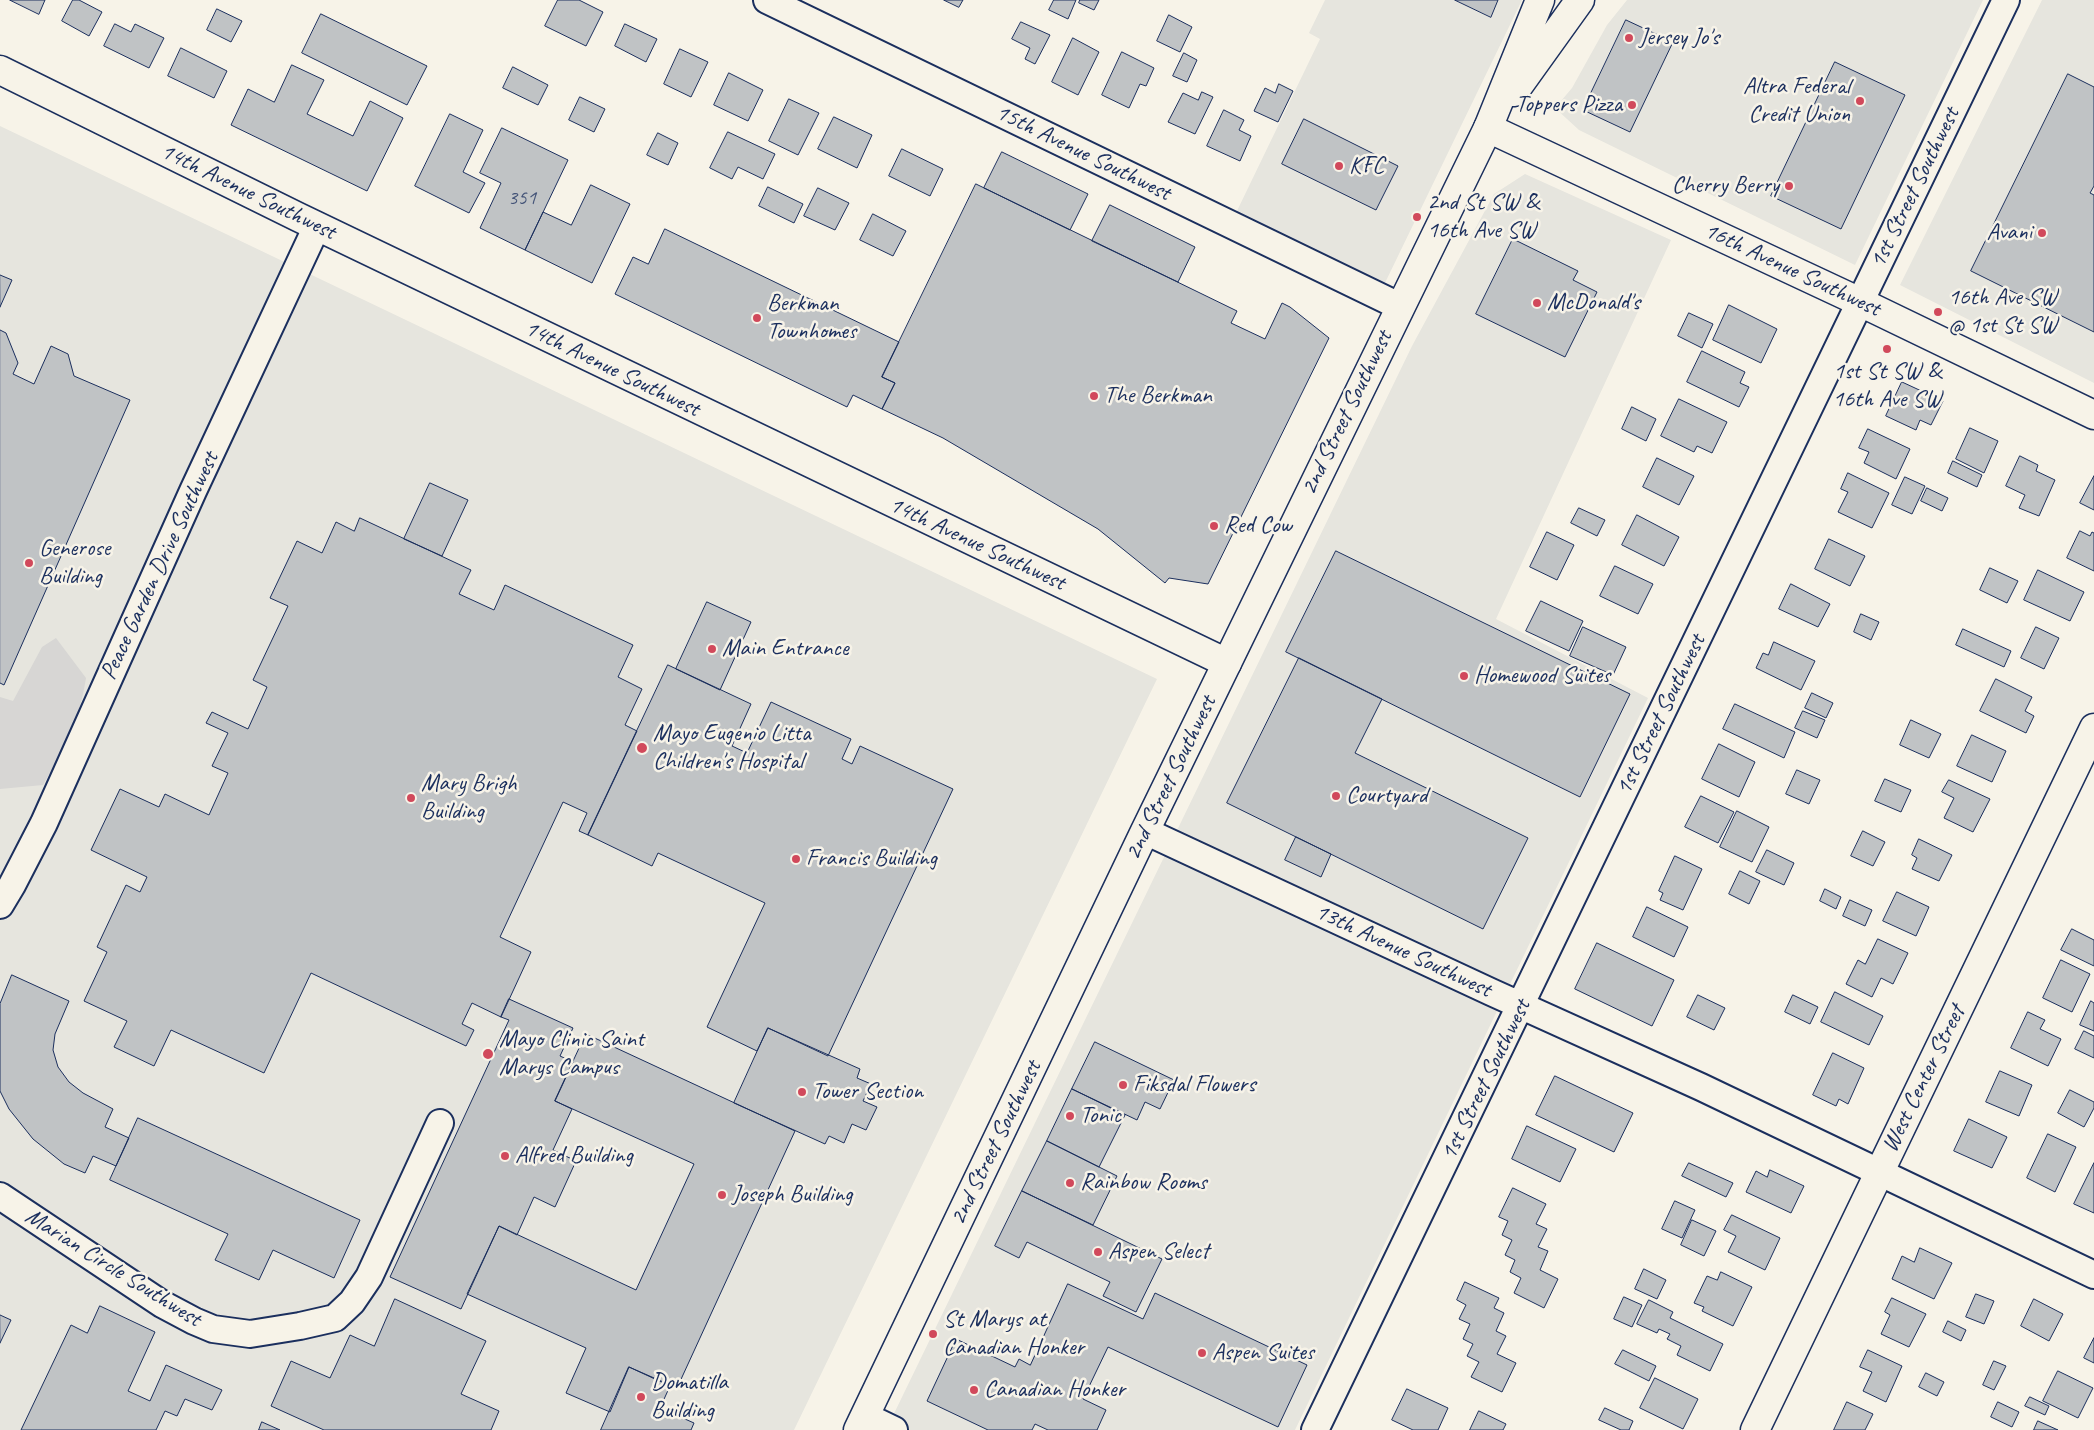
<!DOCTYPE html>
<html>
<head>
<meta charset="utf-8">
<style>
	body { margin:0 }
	canvas { display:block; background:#f7f3e8 }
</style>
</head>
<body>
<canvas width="2094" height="1430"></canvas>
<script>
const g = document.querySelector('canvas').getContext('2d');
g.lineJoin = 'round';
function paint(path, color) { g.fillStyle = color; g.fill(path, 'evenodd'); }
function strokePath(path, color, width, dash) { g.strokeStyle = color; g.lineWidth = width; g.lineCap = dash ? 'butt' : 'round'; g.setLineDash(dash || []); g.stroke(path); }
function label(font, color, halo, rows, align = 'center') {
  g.font = font + ' Caveat,sans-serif'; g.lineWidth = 5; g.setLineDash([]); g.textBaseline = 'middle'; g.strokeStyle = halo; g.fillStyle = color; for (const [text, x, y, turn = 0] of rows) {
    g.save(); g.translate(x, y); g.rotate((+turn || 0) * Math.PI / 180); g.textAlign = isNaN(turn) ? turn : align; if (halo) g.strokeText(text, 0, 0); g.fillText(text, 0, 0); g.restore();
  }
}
paint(new Path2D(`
	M1325 0H1522L1383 287 1235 215 1320 39 1309 33Z
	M1627 0H1983L1855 265 1579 130 1555 108 1572 88 1607 25Z
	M2042 0H2094V383L1900 285Z
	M0 126 1157 679 794 1430H0Z
	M1525 174 1671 240 1496 619 1648 698 1295 1430H886L1412 346 1494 194Z`), '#e6e5de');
paint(new Path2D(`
	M56 638 86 678C79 722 65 747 43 785L0 789V697L13 701 42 647Z`), '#d7d6d4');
const building = new Path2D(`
	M10 0H45L39 14Z
	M73 0H79L102 12 89 36 62 21Z
	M558 0H579L603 12 586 46 545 26Z
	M944 0H963L959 7Z
	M1054 0H1076L1068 19 1049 10Z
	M1080 0H1099L1094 10 1079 3Z
	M1455 0H1498L1491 17Z
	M217 9 242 21 231 42 207 30Z
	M321 14 427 66 407 105 302 53Z
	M1169 15 1192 27 1180 52 1157 41Z
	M1626 20 1673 42 1630 132 1583 110Z
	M1021 22 1050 35 1035 64 1025 59 1030 48 1012 39Z
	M115 24 131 32 135 24 164 38 149 68 104 46Z
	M625 24 657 39 646 62 615 46Z
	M1073 38 1099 52 1078 95 1052 82Z
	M181 48 227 71 214 98 168 76Z
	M680 49 708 62 691 97 664 84Z
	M1122 52 1154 68 1146 86 1140 84 1129 108 1102 95Z
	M1184 53 1197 60 1187 82 1173 76Z
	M1835 62 1905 95 1841 229 1771 196Z
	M292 65 324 80 307 114 353 136 370 101 403 118 367 191 231 125 248 89 274 102Z
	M513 67 548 85 538 105 503 88Z
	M729 73 763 90 748 121 714 105Z
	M2068 74 2094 87V186L2090 193 2094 195V332L1971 271Z
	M1279 84 1293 91 1278 122 1254 111 1265 88 1275 93Z
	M1202 92 1213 97 1195 134 1168 122 1183 93 1198 100Z
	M580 97 605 109 594 132 569 120Z
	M789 99 819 113 798 155 769 141Z
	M1224 110 1244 120 1239 130 1251 136 1240 161 1207 146Z
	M450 114 483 130 463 172 485 183 469 213 415 186Z
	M834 117 872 135 857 168 818 149Z
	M1304 119 1398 166 1376 210 1282 164Z
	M502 128 568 160 525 250 480 228 501 183 480 173Z
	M728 132 775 154 763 179 738 167 732 179 710 168Z
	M658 133 678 143 668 165 647 155Z
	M902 149 943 169 930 196 889 176Z
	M1002 152 1088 194 1070 230 984 188Z
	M976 184 1237 311 1231 323 1265 339 1282 303 1290 307 1329 338 1208 584 1169 578 1165 583 1098 529 943 438 882 409 895 383 882 377Z
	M591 185 630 204 592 283 525 250 543 212 571 225Z
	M768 187 803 204 794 223 759 206Z
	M818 188 849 203 835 230 804 216Z
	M1110 205 1195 247 1178 282 1092 241Z
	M873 214 906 231 893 256 860 240Z
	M665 229 899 342 882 377 895 383 882 409 853 395 847 407 615 294 633 257 648 264Z
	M1513 239 1578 271 1573 280 1597 292 1565 357 1476 314Z
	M0 275 12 280 0 307Z
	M1729 305 1777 329 1761 363 1713 340Z
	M1689 313 1713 324 1702 348 1678 336Z
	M0 330 6 333 18 363 13 374 34 384 51 346 68 354 74 376 130 400 4 685 0 683Z
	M1702 351 1745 372 1740 383 1749 387 1739 407 1687 382Z
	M1902 382 1943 401 1931 425 1920 420 1916 430 1886 416Z
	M1679 399 1727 422 1712 453 1697 446 1694 452 1661 436Z
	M1632 407 1656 419 1646 441 1622 429Z
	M1970 428 1998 441 1984 473 1956 459Z
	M1868 429 1910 449 1896 479 1864 463 1869 452 1859 448Z
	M2020 456 2038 465 2036 471 2055 480 2039 516 2019 508 2025 495 2006 486Z
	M1657 458 1694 476 1679 505 1643 487Z
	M1953 461 1982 475 1977 487 1948 473Z
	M1848 473 1889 493 1872 528 1838 512 1848 492 1841 489Z
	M2094 476V510L2080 503Z
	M1905 477 1925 486 1912 514 1892 505Z
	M430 483 468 500 442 556 404 539Z
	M1927 488 1948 498 1942 511 1921 501Z
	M1579 508 1605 520 1597 536 1571 523Z
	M1637 515 1679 537 1664 566 1622 545Z
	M360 518 471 570 459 594 494 610 505 585 633 645 618 677 642 689 625 725 637 731 588 835 579 831 587 813 563 802 500 937 531 952 501 1017 472 1003 462 1024 474 1030 466 1046 311 973 264 1073 171 1030 154 1066 114 1047 127 1021 84 1001 107 952 97 947 126 885 140 892 147 877 91 850 120 789 159 807 165 794 209 815 228 773 212 766 228 733 206 723 212 712 248 729 267 687 253 680 288 606 270 598 297 541 322 553 336 522 354 531Z
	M2080 531 2090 536 2092 532 2094 533V571L2067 558Z
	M1547 532 1574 545 1557 580 1530 567Z
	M1829 539 1865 556 1850 586 1815 569Z
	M1336 551 1630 694 1580 797 1286 652Z
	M1615 566 1653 584 1638 614 1600 596Z
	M1990 568 2018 581 2007 603 1980 590Z
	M2038 570 2084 592 2070 621 2024 600Z
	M1791 584 1830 604 1818 627 1779 609Z
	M1541 601 1583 621 1569 651 1526 631Z
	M707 602 751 622 720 690 676 669Z
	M1861 614 1879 622 1871 640 1854 632Z
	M1583 627 1626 647 1613 675 1570 656Z
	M2036 627 2059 638 2044 669 2021 658Z
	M1963 629 2011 651 2004 667 1956 645Z
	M1774 642 1815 661 1801 690 1756 668 1763 653 1768 655Z
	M1299 658 1382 699 1355 753 1528 838 1483 929 1227 803Z
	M668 665 751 704 732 746 747 753 771 702 851 739 842 759 852 764 860 746 953 789 828 1056 768 1028 757 1051 707 1027 765 903 658 853 652 866 588 835Z
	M1996 679 2032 697 2025 711 2034 716 2026 733 1980 711Z
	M1812 693 1833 703 1826 718 1805 708Z
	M1735 704 1795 732 1784 758 1723 729Z
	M1803 711 1825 720 1817 738 1795 728Z
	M1911 720 1941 734 1929 758 1900 745Z
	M1972 735 2006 751 1992 782 1957 766Z
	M1719 744 1755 762 1739 797 1702 779Z
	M1797 770 1820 780 1809 804 1786 794Z
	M1885 779 1911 790 1901 812 1875 801Z
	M1949 780 1990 799 1973 832 1944 818 1954 798 1942 792Z
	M1701 796 1734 812 1718 843 1685 827Z
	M1737 811 1769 827 1752 862 1720 847Z
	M1863 831 1885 842 1873 866 1851 856Z
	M1296 837 1331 854 1321 877 1285 860Z
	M1919 839 1952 855 1939 881 1912 869 1917 858 1912 855Z
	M1767 850 1794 863 1784 885 1756 872Z
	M1675 856 1702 869 1683 910 1660 900 1663 893 1659 891Z
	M1740 871 1760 881 1749 904 1729 894Z
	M1825 889 1841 897 1836 909 1820 901Z
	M1897 892 1929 907 1916 936 1883 921Z
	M1850 900 1872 910 1865 926 1843 916Z
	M1647 907 1688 927 1674 957 1633 937Z
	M2072 929 2094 940V966L2061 950Z
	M1878 939 1908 953 1893 984 1881 978 1872 997 1846 984 1858 960 1865 964Z
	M1597 943 1674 980 1652 1026 1575 989Z
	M2061 960 2090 974 2072 1012 2043 998Z
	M12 975 69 1001 55 1034 53 1050 58 1067 69 1082 83 1093 113 1109 105 1127 129 1138 116 1166 93 1156 85 1173 64 1164 33 1139 9 1109 0 1091V1004Z
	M1835 992 1883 1016 1869 1045 1821 1022Z
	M1698 995 1725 1008 1714 1030 1687 1017Z
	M1793 995 1818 1007 1810 1024 1785 1012Z
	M509 999 573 1028 560 1056 573 1062 555 1101 572 1109 553 1150 576 1161 555 1207 534 1197 517 1235 499 1226 461 1309 390 1277 509 1020 501 1017Z
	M2091 1001 2094 1003V1031L2080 1025Z
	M2028 1012 2045 1020 2040 1029 2061 1039 2048 1066 2011 1048Z
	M768 1028 860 1069 857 1078 871 1084 863 1101 877 1107 866 1130 852 1124 844 1143 829 1136 825 1144 734 1103Z
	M2084 1031 2094 1036V1058L2075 1049Z
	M586 1034 795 1131 677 1388 629 1367 610 1412 566 1393 586 1348 467 1294 499 1226 636 1290 694 1164 555 1101Z
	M1095 1042 1174 1080 1160 1109 1145 1102 1137 1120 1072 1089Z
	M1833 1053 1864 1068 1848 1104 1839 1099 1836 1106 1813 1095Z
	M2000 1071 2032 1085 2019 1116 1986 1102Z
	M1555 1076 1633 1113 1614 1152 1536 1115Z
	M1072 1089 1125 1115 1099 1167 1047 1141Z
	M2070 1090 2094 1102V1108L2084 1127 2058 1113Z
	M138 1118 360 1220 334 1278 273 1250 259 1280 215 1260 228 1234 110 1180Z
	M1969 1119 2007 1137 1992 1168 1954 1151Z
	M1527 1126 1576 1149 1560 1182 1512 1159Z
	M2048 1134 2076 1147 2055 1192 2027 1178Z
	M1047 1141 1117 1176 1093 1225 1022 1191Z
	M1689 1163 1733 1183 1726 1197 1682 1176Z
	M2094 1163V1213L2074 1204Z
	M1770 1170 1804 1186 1791 1213 1746 1192 1756 1171 1767 1177Z
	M1513 1188 1546 1204 1536 1224 1547 1229 1538 1247 1548 1251 1540 1270 1558 1279 1544 1308 1514 1293 1521 1278 1510 1272 1515 1260 1505 1255 1512 1240 1502 1235 1508 1221 1499 1217Z
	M1022 1191 1162 1259 1136 1312 1103 1296 1110 1282 1027 1242 1019 1258 995 1246Z
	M1675 1201 1695 1210 1682 1238 1662 1229Z
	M1732 1215 1780 1238 1765 1270 1728 1252 1736 1236 1724 1230Z
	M1692 1220 1716 1231 1704 1256 1681 1245Z
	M1920 1248 1952 1263 1934 1299 1892 1279 1902 1256 1914 1262Z
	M1644 1269 1666 1280 1657 1299 1635 1289Z
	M1721 1272 1752 1287 1733 1326 1702 1311 1704 1307 1694 1303 1707 1276 1717 1280Z
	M1465 1282 1499 1298 1494 1308 1504 1313 1496 1331 1506 1336 1497 1354 1516 1363 1502 1392 1471 1377 1479 1362 1467 1356 1473 1344 1463 1339 1470 1324 1459 1319 1466 1305 1457 1300Z
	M1068 1284 1143 1319 1155 1293 1307 1365 1278 1427 1108 1347 1083 1399 1106 1410 1097 1430H1048L1035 1424 1032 1430H988L927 1401 956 1339 1015 1367 1019 1359 1030 1365Z
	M1976 1294 1994 1301 1984 1324 1966 1317Z
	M1624 1297 1642 1305 1632 1327 1614 1319Z
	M1892 1298 1926 1314 1909 1347 1881 1334 1890 1315 1885 1312Z
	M395 1299 486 1341 461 1394 499 1411 491 1430H324L271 1406 291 1361 330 1378 350 1335 374 1346Z
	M2034 1299 2063 1314 2049 1341 2021 1326Z
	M1649 1300 1673 1312 1670 1318 1723 1344 1710 1371 1677 1355 1681 1346 1667 1339 1670 1334 1659 1329 1657 1333 1637 1324Z
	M100 1306 155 1332 128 1391 150 1401 166 1365 222 1390 212 1410 185 1399 177 1416 165 1411 156 1430H21L71 1325 87 1333Z
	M0 1315 11 1320 0 1343Z
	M1948 1321 1966 1330 1961 1341 1943 1332Z
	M2094 1338V1363L2084 1358Z
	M1623 1350 1656 1366 1649 1381 1615 1364Z
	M1868 1350 1902 1366 1886 1402 1863 1391 1872 1372 1860 1367Z
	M1994 1361 2006 1366 1994 1390 1983 1385Z
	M629 1367 670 1386 660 1408 694 1423 691 1430H601Z
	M2058 1371 2093 1388 2078 1418 2043 1401Z
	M1926 1373 1944 1382 1937 1396 1919 1387Z
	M1655 1378 1698 1399 1683 1429 1640 1408Z
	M1407 1389 1448 1408 1438 1430H1413L1392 1420Z
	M2030 1397 2049 1406 2045 1415 2025 1406Z
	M1847 1402 1873 1414 1865 1430H1834Z
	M1998 1402 2019 1412 2012 1427 1991 1417Z
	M1605 1408 1633 1421 1629 1430H1621L1599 1420Z
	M1479 1411 1506 1424 1503 1430H1470Z
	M2038 1421 2058 1430H2034Z
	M262 1422 280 1430H259Z`);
paint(building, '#c0c3c5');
strokePath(building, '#1b2f5e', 1);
const minor = new Path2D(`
	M767 0 1399 306
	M1145 831 1491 992 1701 1087 2094 1275
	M0 905 12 885 44 823 193 491 317 226
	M0 1196 162 1304 194 1321 213 1329 250 1334 300 1326 335 1318 352 1302 369 1277 440 1123
	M865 1416 894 1430
	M1315 1430C1547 954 1774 476 2006 0`);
const tertiary = new Path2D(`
	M0 70 298 217 1227 663
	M1488 128 1860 302 2094 415
	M1755 1430 2094 728`);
const primary = new Path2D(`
	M1514 92 1580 0
	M858 1430 1145 831 1488 128 1540 0`);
strokePath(minor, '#1b2f5e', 30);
strokePath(tertiary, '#1b2f5e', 31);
strokePath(primary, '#1b2f5e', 31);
strokePath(minor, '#f7f3e8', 26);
strokePath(tertiary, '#f7f3e8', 28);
strokePath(primary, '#f7f3e8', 28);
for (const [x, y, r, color] of [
	[1629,38,5,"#d1495b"],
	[1860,101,5,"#d1495b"],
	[1632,105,5,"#d1495b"],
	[1339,166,5,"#d1495b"],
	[1789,186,5,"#d1495b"],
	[1417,217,5,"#d1495b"],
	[2042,233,5,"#d1495b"],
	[1537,303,5,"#d1495b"],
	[1938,312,5,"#d1495b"],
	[757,318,5,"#d1495b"],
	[1887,349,5,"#d1495b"],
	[1094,396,5,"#d1495b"],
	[1214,526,5,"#d1495b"],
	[29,563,5,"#d1495b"],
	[712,649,5,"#d1495b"],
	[1464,676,5,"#d1495b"],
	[642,748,6,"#d1495b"],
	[1336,796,5,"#d1495b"],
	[411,798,5,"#d1495b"],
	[796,859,5,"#d1495b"],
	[488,1054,6,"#d1495b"],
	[1123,1085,5,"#d1495b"],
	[802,1092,5,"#d1495b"],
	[1070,1116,5,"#d1495b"],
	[505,1156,5,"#d1495b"],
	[1070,1183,5,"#d1495b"],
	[722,1195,5,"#d1495b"],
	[1098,1252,5,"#d1495b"],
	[933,1334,5,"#d1495b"],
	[1202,1353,5,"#d1495b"],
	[974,1390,5,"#d1495b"],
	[641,1397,5,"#d1495b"]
]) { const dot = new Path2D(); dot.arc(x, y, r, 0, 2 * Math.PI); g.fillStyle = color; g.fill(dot); strokePath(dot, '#f7f3e8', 2); }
label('21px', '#445478', null, [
	["351",522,198]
]);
label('24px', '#1b2f5e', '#f7f3e8', [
	["Jersey Jo's",1639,38],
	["Altra Federal",1850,87,"right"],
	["Credit Union",1850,115,"right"],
	["Toppers Pizza",1622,105,"right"],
	["KFC",1349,166],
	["Cherry Berry",1779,186,"right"],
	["2nd St SW &",1427,203],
	["16th Ave SW",1427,231],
	["Avani",2032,233,"right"],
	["16th Ave SW",1948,298],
	["@ 1st St SW",1948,326],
	["McDonald's",1547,303],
	["Berkman",767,304],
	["Townhomes",767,332],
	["1st St SW &",1887,372,"center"],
	["16th Ave SW",1887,400,"center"],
	["The Berkman",1104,396],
	["Red Cow",1224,526],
	["Generose",39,549],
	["Building",39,577],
	["Main Entrance",722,649],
	["Homewood Suites",1474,676],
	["Mayo Eugenio Litta",653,734],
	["Children's Hospital",653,762],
	["Mary Brigh",421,784],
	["Building",421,812],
	["Courtyard",1346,796],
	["Francis Building",806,859],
	["Mayo Clinic Saint",499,1040],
	["Marys Campus",499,1068],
	["Fiksdal Flowers",1133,1085],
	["Tower Section",812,1092],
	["Tonic",1080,1116],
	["Alfred Building",515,1156],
	["Rainbow Rooms",1080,1183],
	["Joseph Building",732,1195],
	["Aspen Select",1108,1252],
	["St Marys at",943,1320],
	["Canadian Honker",943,1348],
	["Aspen Suites",1212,1353],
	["Domatilla",651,1383],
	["Building",651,1411],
	["Canadian Honker",984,1390]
], 'left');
label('24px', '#1b2f5e', '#f7f3e8', [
	["15th Avenue Southwest",1083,153,26],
	["1st Street Southwest",1915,188,-64],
	["14th Avenue Southwest",248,192,26],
	["16th Avenue Southwest",1792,270,25],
	["14th Avenue Southwest",612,369,26],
	["2nd Street Southwest",1347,413,-64],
	["14th Avenue Southwest",977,544,25],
	["Peace Garden Drive Southwest",160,566,-65],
	["1st Street Southwest",1661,715,-64],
	["2nd Street Southwest",1171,778,-64],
	["13th Avenue Southwest",1403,951,25],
	["West Center Street",1924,1079,-64],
	["1st Street Southwest",1486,1080,-64],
	["2nd Street Southwest",996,1143,-64],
	["Marian Circle Southwest",113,1268,32]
]);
</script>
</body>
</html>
